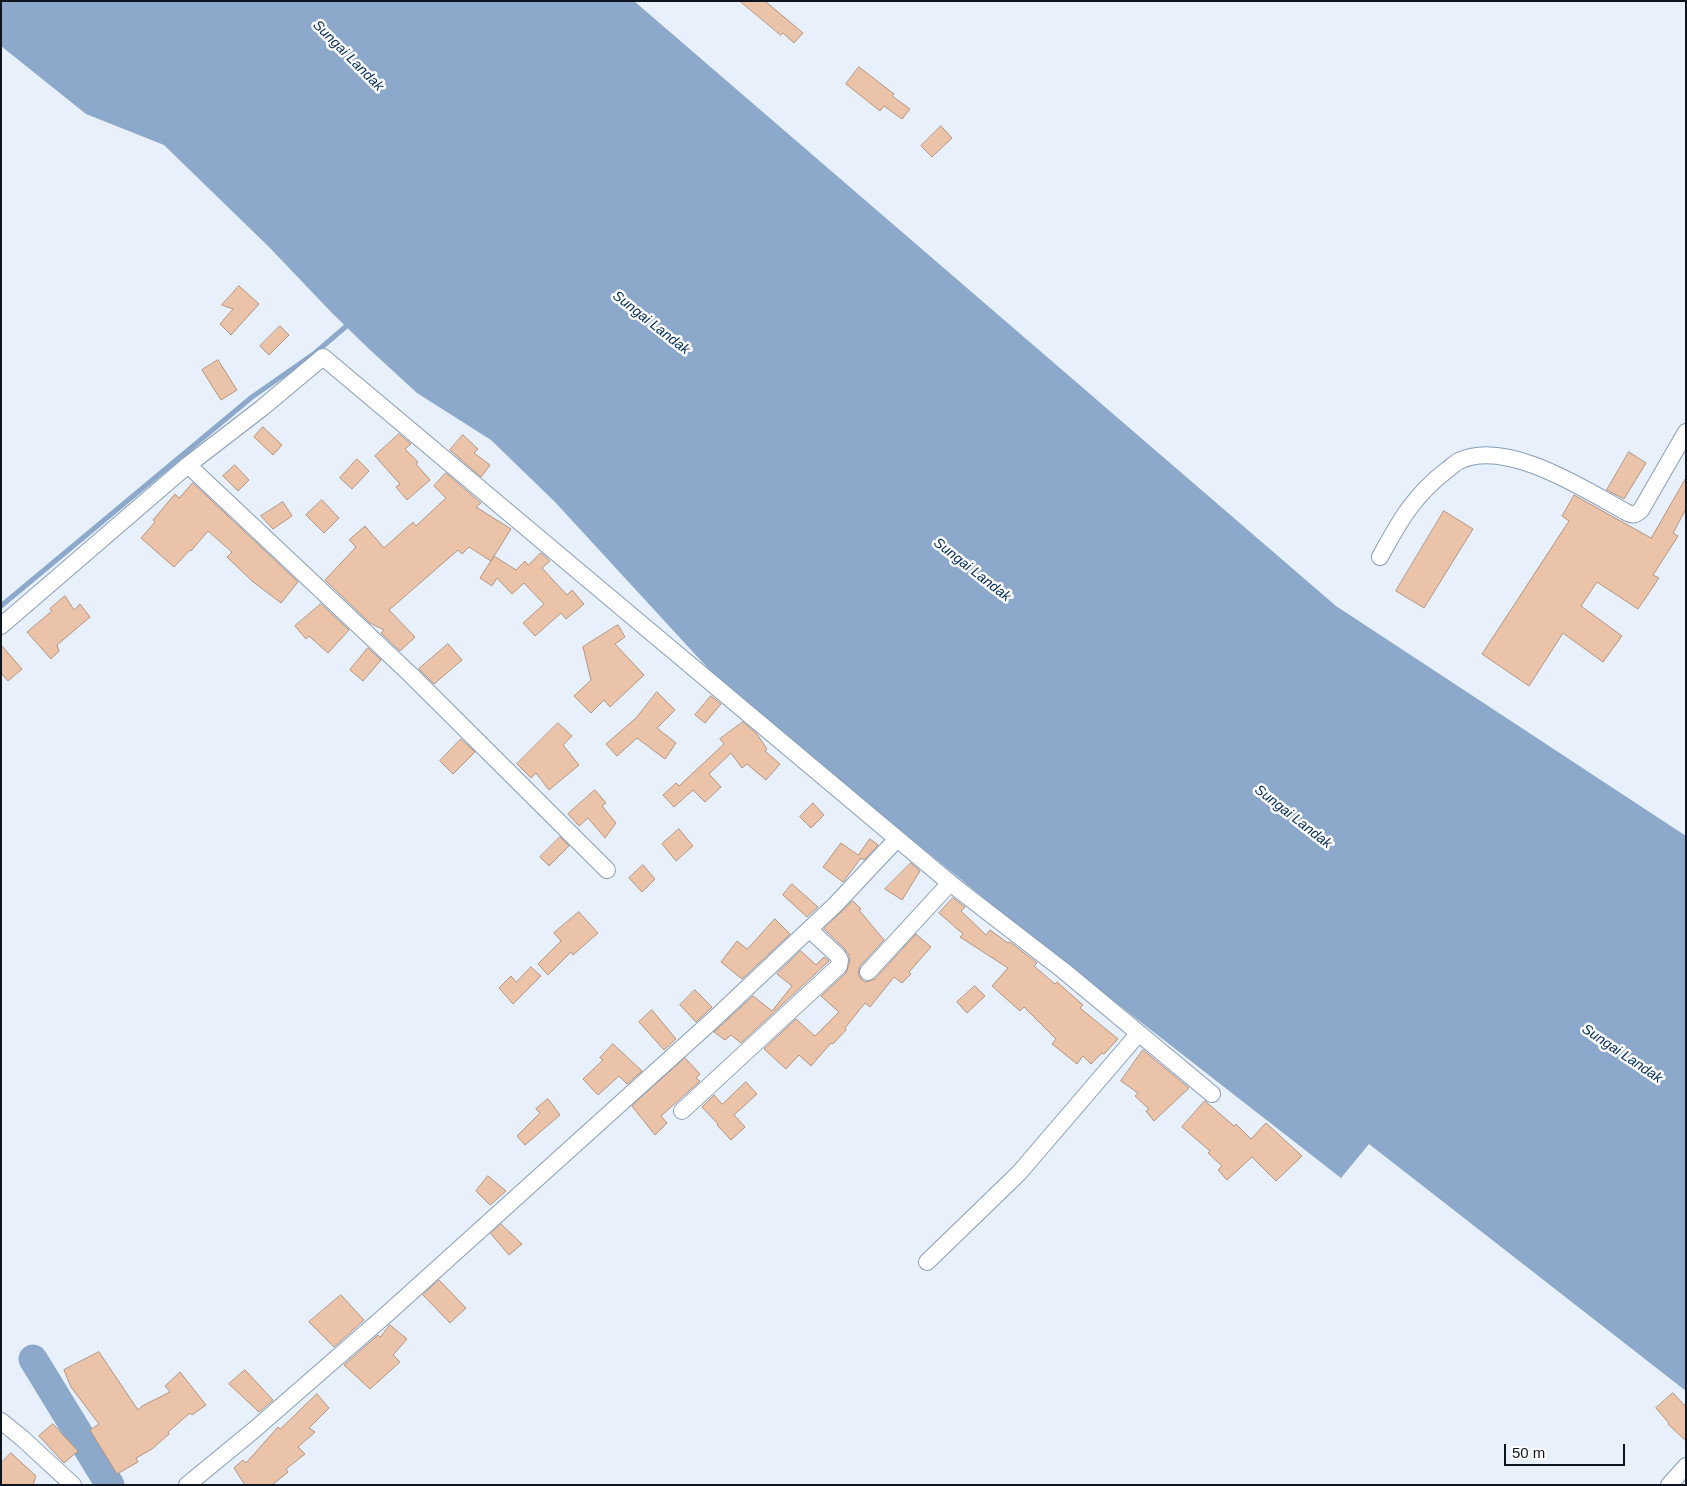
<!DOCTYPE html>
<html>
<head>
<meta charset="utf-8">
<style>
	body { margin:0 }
	#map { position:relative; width:1687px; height:1486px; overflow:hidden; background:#e7f0fb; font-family:Arial,sans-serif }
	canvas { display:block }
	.frame { position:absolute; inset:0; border:2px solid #0d151f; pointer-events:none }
	.scale { position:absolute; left:1504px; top:1444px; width:121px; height:22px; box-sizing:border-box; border:2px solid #0d151f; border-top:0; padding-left:6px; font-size:15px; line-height:18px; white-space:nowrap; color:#0d151f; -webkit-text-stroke:4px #fcfcfc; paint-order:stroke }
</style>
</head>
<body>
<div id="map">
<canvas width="1687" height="1486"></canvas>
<div class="frame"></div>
<div class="scale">50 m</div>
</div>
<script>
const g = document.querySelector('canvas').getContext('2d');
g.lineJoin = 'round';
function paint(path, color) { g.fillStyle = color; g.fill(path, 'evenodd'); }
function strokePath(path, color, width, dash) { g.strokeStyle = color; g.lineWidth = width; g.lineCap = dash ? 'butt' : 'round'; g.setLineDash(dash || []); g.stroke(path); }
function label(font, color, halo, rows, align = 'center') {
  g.font = font + ' Arial,sans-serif'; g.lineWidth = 5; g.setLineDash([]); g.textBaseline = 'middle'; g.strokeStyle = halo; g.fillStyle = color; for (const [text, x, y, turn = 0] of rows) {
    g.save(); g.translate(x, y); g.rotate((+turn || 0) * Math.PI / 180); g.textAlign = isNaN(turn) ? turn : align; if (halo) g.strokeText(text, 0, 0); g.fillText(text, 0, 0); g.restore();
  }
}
paint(new Path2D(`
	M1 1H634L1336 606 1686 836V1391L1369 1144 1341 1178 1029 935 727 689 555 502 491 440 417 393 368 348 332 313 269 247 164 145 86 114 1 46Z`), '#8ca9cb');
strokePath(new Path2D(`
	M1 606 252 397 315 353 350 323`), '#8ca9cb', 5);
strokePath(new Path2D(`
	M33 1359 110 1485`), '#8ca9cb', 29);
const building = new Path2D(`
	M740 1H765L803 33 794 43 783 33 781 35Z
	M859 67 894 94 892 96 910 109 902 119 884 106 880 111 846 84Z
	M941 126 952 138 932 157 921 146Z
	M239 286 259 304 231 335 220 324 233 309 222 305Z
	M280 326 289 335 269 355 260 346Z
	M218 360 237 390 221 400 202 370Z
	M263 427 282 445 273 455 254 437Z
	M399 434 411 444 405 449 418 462 416 464 430 480 407 500 396 487 400 484 375 456Z
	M463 435 478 449 474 453 490 465 481 477 450 450Z
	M1629 452 1646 463 1624 499 1607 490Z
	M357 459 369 471 352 489 340 478Z
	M235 465 249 480 238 491 223 476Z
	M446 473 481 503 476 507 511 529 491 561 469 547 462 554 458 550 389 610 415 637 400 651 381 633 384 630 370 623 325 580 356 547 349 540 365 526 384 548 413 522 416 526 446 498 434 486Z
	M1686 478V509L1673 533 1678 536 1653 575 1659 578 1638 609 1597 582 1581 606 1622 636 1603 662 1563 633 1529 686 1482 654 1569 521 1562 516 1574 495 1651 538Z
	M193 483 298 582 281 603 252 581 227 557 232 552 208 531 191 551 190 550 174 567 141 538 155 522 153 520 175 494 179 498Z
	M322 500 339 518 324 533 306 515Z
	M283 502 292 516 273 529 261 516Z
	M1444 511 1473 529 1424 608 1396 591Z
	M541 553 550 561 542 568 567 595 572 590 584 604 566 619 561 613 535 636 523 623 544 604 524 583 512 594 497 578 492 586 480 578 494 556 516 570 525 561 528 565Z
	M65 596 74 610 80 604 90 617 57 645 59 651 51 659 27 632 52 611 50 609Z
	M321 604 349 630 328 653 309 636 306 639 295 626Z
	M618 625 625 637 615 644 644 675 610 707 604 700 591 713 574 696 591 680 583 647Z
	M448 644 462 660 434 684 419 669Z
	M1 645 22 669 8 681 1 673Z
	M368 648 381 660 363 681 350 670Z
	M657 692 675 710 657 728 676 743 665 759 637 738 617 756 606 744 636 718Z
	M711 696 721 704 705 723 695 715Z
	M743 722 756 733 767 749 765 751 780 764 766 780 747 764 742 768 731 753 709 774 721 787 705 802 693 790 674 807 663 795 676 783 679 786 724 744 720 739Z
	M558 723 572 736 563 745 579 765 549 790 536 773 531 778 517 764Z
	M461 739 475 752 453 774 440 761Z
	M595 790 606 803 602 806 616 823 605 838 588 818 579 826 568 814Z
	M813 803 824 815 811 828 800 817Z
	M679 829 693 846 676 861 662 844Z
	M560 837 569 846 549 866 540 857Z
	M870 839 878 845 864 860 861 858 843 882 823 867 841 843 858 855Z
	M911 863 920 871 902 900 885 889Z
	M643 865 655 879 642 892 629 878Z
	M792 884 818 907 807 917 783 895Z
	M953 898 965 907 961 911 986 935 990 930 1008 943 1010 942 1037 963 1034 966 1055 984 1057 982 1083 1005 1080 1008 1118 1039 1104 1054 1102 1053 1091 1064 1083 1056 1077 1064 1052 1044 1056 1039 1024 1007 1020 1011 992 986 1008 968 960 937 963 934 939 913Z
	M853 901 861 909 859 910 884 940 860 966 858 974 862 980 866 982 875 979 916 934 931 947 909 972 911 974 902 983 894 977 870 1007 865 1003 845 1028 846 1030 833 1044 831 1043 811 1066 799 1055 786 1069 764 1049 796 1019 815 1036 839 1012 821 996 846 973 850 961 849 955 844 948 824 929Z
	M579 912 598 933 573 955 571 952 548 975 538 964 561 941 554 933Z
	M775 919 790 934 742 979 721 962 737 941 747 949Z
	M801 951 816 965 824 957 829 961 741 1043 731 1035 725 1040 714 1032 753 996 772 1011 792 986 777 974Z
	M531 967 541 976 513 1004 499 988 511 976 516 982Z
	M975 986 985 996 967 1013 957 1002Z
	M695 990 712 1007 696 1022 680 1005Z
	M652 1010 676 1039 664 1050 639 1022Z
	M613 1044 642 1071 627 1084 619 1076 598 1095 583 1079 603 1060 600 1058Z
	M1143 1050 1189 1088 1154 1121 1146 1111 1149 1109 1135 1096 1138 1093 1121 1081Z
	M685 1058 700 1074 696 1078 700 1081 661 1116 667 1123 655 1135 632 1106Z
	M746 1082 757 1094 734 1115 745 1127 731 1140 717 1125 718 1124 702 1107 714 1095 722 1104Z
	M548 1099 560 1115 525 1145 517 1136 540 1113 536 1109Z
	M1205 1101 1234 1126 1236 1124 1251 1139 1266 1123 1302 1156 1276 1181 1252 1157 1227 1180 1218 1170 1222 1166 1208 1153 1210 1151 1182 1127Z
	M488 1176 506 1191 490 1205 476 1191Z
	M501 1224 522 1244 509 1255 491 1234Z
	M439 1280 466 1308 450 1323 423 1295Z
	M341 1295 364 1320 334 1347 309 1322Z
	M390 1325 407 1339 393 1355 400 1362 370 1389 344 1365 378 1335 380 1337Z
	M99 1352 138 1410 142 1406 170 1392 165 1386 180 1372 206 1405 192 1415 190 1413 168 1432 169 1434 152 1449 136 1458 138 1462 117 1474 90 1430 99 1424 71 1387 64 1370Z
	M245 1370 273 1400 259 1412 229 1384Z
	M1673 1393 1686 1407V1441L1668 1424 1669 1423 1656 1408Z
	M317 1394 329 1408 309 1428 315 1432 298 1447 305 1454 286 1469 288 1472 272 1485H245L234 1468 243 1460 246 1463 278 1427 280 1429Z
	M53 1424 78 1451 64 1463 39 1436Z
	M11 1453 36 1476 33 1485H1V1463Z`);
paint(building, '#ebc3a8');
strokePath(building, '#b39481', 1);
const street = new Path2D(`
	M188 465 411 675 607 870
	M1380 557C1399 522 1414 495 1447 470 1451 467 1455 463 1459 461 1506 438 1586 490 1626 512 1633 516 1635 515 1641 510L1686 432
	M1 626 188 465 262 408 323 357 950 883 1064 971 1212 1094
	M868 972 950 883
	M682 1111 839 966 840 960 837 955 810 930
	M927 1262 1019 1173 1139 1033
	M1 1421 22 1438 73 1485
	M187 1485 254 1430 387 1314 713 1020 836 904 897 839
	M1669 1485 1686 1466`);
strokePath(street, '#879db7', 18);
strokePath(street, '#fff', 16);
label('italic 14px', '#002953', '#fcfcfc', [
	["Sungai Landak",348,56,45],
	["Sungai Landak",651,323,38],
	["Sungai Landak",972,570,38],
	["Sungai Landak",1293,817,38],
	["Sungai Landak",1622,1054,34]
]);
</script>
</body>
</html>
